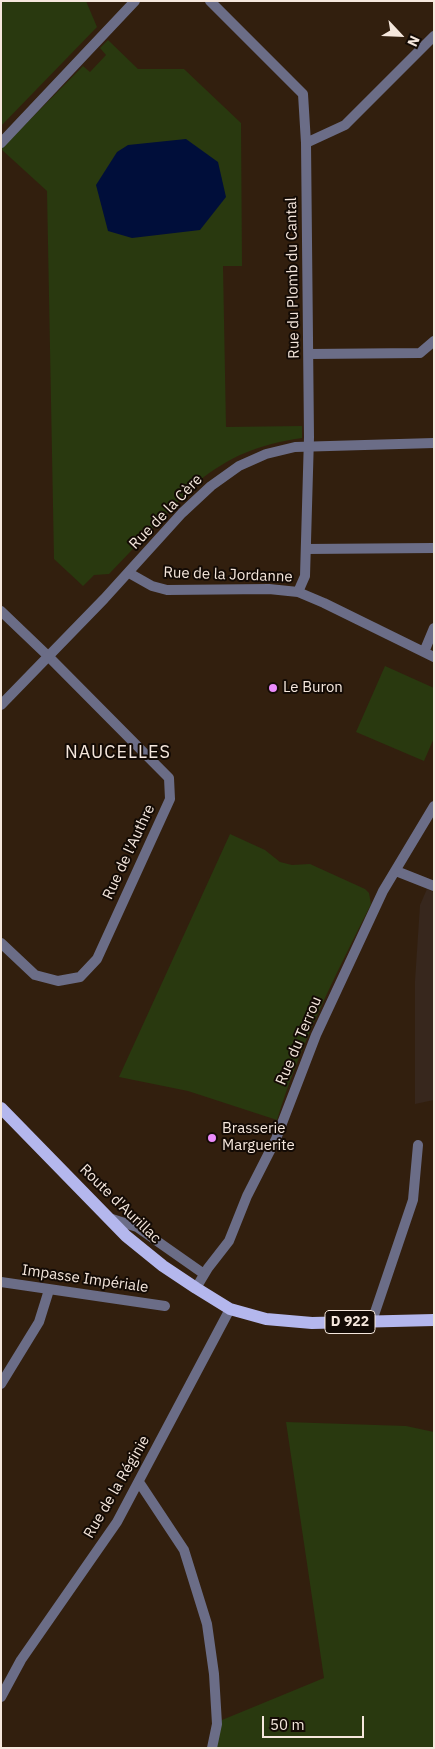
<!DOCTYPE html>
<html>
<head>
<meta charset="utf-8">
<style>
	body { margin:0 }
	#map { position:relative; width:435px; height:1749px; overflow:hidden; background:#321f0e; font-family:"IBM Plex Sans",sans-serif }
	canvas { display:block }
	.frame { position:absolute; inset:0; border:2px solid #f5e7dd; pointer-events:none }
	.north { position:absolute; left:375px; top:10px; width:50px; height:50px; -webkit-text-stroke:4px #140b05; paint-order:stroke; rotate:115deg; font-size:14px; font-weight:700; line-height:20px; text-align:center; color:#f5e7dd }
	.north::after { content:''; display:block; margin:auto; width:18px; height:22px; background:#f5e7dd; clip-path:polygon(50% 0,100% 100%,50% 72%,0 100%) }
	.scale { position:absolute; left:262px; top:1716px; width:102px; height:22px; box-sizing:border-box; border:2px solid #f5e7dd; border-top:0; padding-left:6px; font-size:15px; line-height:18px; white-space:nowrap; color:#f5e7dd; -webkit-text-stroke:4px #140b05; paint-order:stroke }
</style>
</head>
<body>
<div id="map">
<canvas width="435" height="1749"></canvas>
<div class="frame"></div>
<div class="north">N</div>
<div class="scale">50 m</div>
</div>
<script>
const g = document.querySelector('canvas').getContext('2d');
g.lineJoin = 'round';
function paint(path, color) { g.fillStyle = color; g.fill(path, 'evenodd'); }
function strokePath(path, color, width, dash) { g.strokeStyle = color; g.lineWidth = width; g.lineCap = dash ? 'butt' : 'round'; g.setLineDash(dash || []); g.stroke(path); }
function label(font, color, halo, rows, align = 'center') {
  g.font = font + ' "IBM Plex Sans",sans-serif'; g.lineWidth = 4; g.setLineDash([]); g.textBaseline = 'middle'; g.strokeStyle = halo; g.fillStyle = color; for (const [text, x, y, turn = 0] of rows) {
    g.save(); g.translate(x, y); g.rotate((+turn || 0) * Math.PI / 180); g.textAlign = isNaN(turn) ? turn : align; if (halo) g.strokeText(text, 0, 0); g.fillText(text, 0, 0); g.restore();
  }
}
paint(new Path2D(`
	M427 889 434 892V1100L415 1104V981L420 905Z`), '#37271d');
paint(new Path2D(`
	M1 1H86L97 27 1 126Z
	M108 40 138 69H184L241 123 242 266H223L226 427 302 426V438C257 445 232 455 196 483L109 574 94 575 83 586 54 559 47 191 1 149 83 66 90 72 106 55 100 48Z
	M385 666 434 688V738L424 761 356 732Z
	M230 834 265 850 280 862 292 865 310 864 365 889 369 893 371 904C336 974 300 1045 277 1120L188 1091 119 1077Z
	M286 1422 406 1426 434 1432V1748H216L222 1720 324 1678Z`), '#29390f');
paint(new Path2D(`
	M186 139 218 162 226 197 200 230 132 238 108 231 96 185 117 152 128 145Z`), '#000e3a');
strokePath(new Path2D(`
	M210 1 303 94 306 143 309 437 305 576 298 592
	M1 143 135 1
	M306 143 345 125 434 36
	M309 354 420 353 434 341
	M306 549 434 548
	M129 573 152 586 167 590 269 589 298 592 324 603 434 657
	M1 611 48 656 169 778 170 799 97 959 80 977 58 981 35 975 1 943
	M424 652 434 628
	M396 871 434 886
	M109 1218 137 1227 204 1274
	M1 1282 165 1306
	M196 1288 208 1268 229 1241 247 1196 276 1139 316 1035 383 891 434 806
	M372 1321 413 1200 418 1145
	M1 1384 39 1322 49 1290
	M139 1482 184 1550 207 1624 214 1674 217 1724 212 1748
	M1 1697 21 1660 117 1522 230 1309`), '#6b6d87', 10);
strokePath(new Path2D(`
	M1 705 104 599 182 513 211 486 239 466 266 454 295 447 434 443`), '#6b6d87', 10);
strokePath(new Path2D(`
	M1 1108 126 1236 163 1266 196 1288 230 1309 266 1319 312 1323 434 1320`), '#b4b7ed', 12);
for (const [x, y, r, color] of [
	[273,688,5,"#ec8cfb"],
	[212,1138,5,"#ec8cfb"]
]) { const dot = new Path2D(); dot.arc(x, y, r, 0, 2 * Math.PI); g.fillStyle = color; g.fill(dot); strokePath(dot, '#140b05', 2); }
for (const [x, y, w] of [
	[350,1322,50]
]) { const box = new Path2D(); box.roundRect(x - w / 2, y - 11.5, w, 23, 4); g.fillStyle = '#140b05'; g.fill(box); strokePath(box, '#f5e7dd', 1); }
label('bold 14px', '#f5e7dd', null, [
	["D 922",350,1322]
]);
label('15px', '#f5e7dd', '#140b05', [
	["Rue du Plomb du Cantal",293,278,-91],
	["Rue de la Cère",166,512,-46],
	["Rue de la Jordanne",228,575,2],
	["Rue de l'Authre",129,852,-65],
	["Rue du Terrou",299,1041,-67],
	["Route d'Aurillac",120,1204,44],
	["Impasse Impériale",85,1279,8],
	["Rue de la Réginie",117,1487,-60]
]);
label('15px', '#f5e7dd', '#140b05', [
	["Le Buron",283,688],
	["Brasserie",222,1129],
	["Marguerite",222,1146]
], 'left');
g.letterSpacing = '1px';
label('18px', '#f5e7dd', '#140b05', [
	["NAUCELLES",118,753]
]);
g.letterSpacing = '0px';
</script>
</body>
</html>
